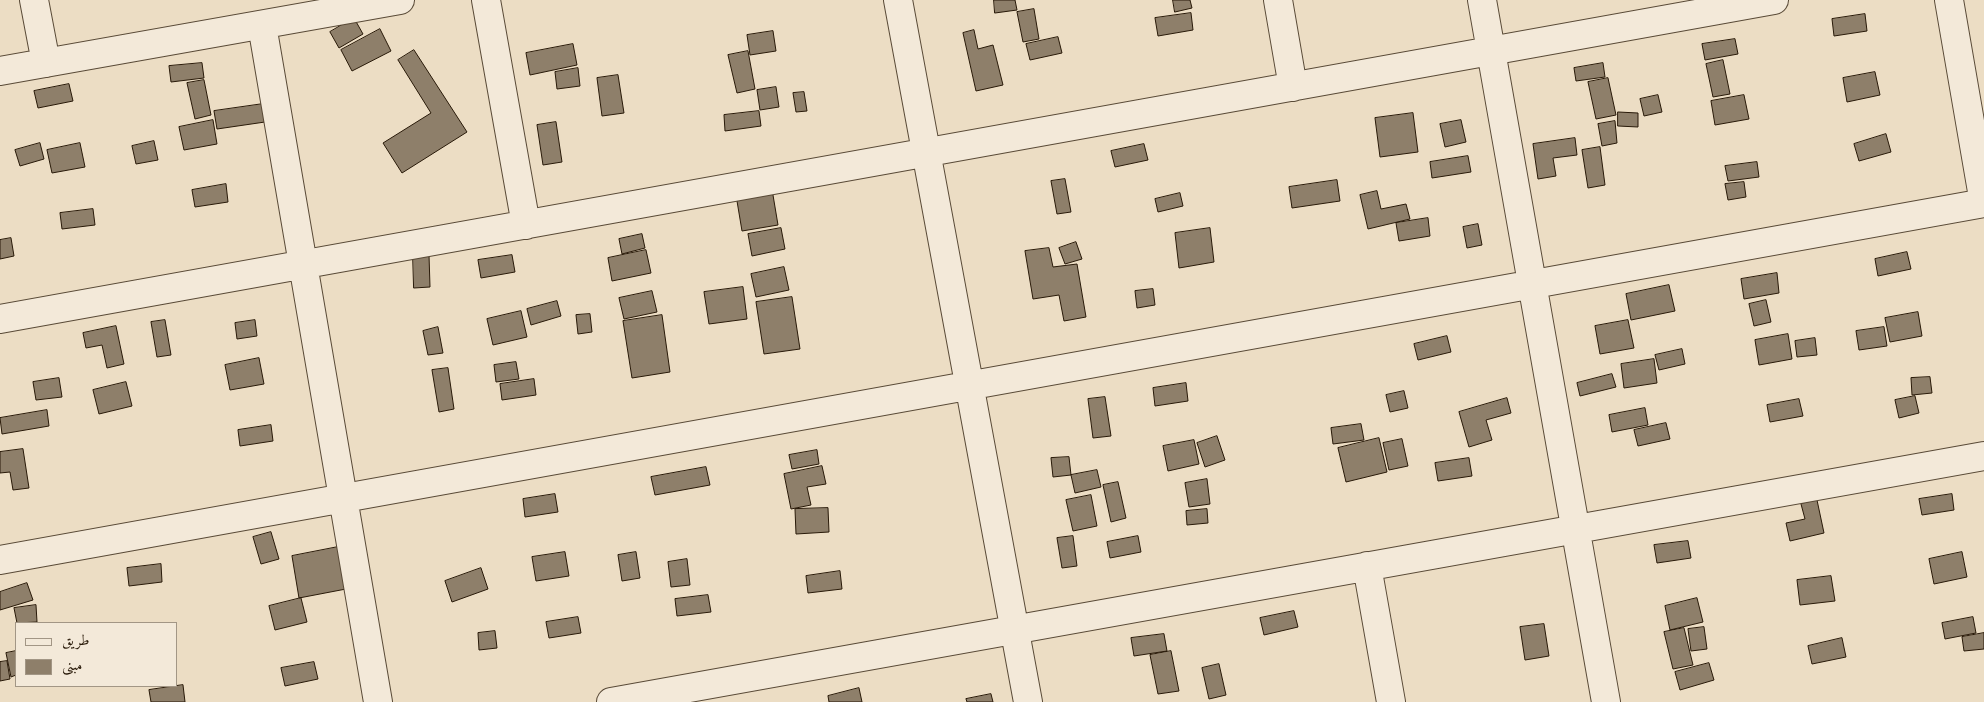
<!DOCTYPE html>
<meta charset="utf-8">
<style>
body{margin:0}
#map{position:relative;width:1984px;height:702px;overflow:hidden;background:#ecddc4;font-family:"Libre Caslon Text",Amiri,serif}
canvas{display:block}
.legend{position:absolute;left:15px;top:622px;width:162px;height:65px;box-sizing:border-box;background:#f3e9d9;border:1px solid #a29685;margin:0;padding:6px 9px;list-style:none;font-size:15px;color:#281908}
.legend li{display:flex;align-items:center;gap:10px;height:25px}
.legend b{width:25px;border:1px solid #a29685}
</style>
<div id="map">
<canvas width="1984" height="702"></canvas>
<ul class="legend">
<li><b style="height:6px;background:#f3e9d9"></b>طريق</li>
<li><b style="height:14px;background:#8e7f6a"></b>مبنى</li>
</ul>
</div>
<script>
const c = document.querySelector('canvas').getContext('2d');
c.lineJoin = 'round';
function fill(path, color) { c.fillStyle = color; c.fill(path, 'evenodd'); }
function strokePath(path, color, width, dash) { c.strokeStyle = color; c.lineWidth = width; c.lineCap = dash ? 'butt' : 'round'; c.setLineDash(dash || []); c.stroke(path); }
const building = new Path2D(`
 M994,0H1015L1017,10L995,13Z
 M1173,0H1190L1192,8L1175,12Z
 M1034,9L1039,39L1023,42L1017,12Z
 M1191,13L1193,30L1158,36L1155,18Z
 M1865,14L1867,31L1834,36L1832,19Z
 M354,18L363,34L339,48L330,32Z
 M380,29L391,51L352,71L341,50Z
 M974,30L978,49L993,45L1003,85L976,91L963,33Z
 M773,31L776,51L750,55L747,35Z
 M1058,37L1062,53L1030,60L1026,44Z
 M1735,39L1738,54L1705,60L1702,44Z
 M573,44L577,65L530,75L526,53Z
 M414,50L467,132L402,173L383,143L431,113L398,60Z
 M748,51L755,89L737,93L728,55Z
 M1723,60L1730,94L1713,97L1706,64Z
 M202,63L204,78L171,82L169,66Z
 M1603,63L1605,77L1576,81L1574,68Z
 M578,68L580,86L557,89L555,72Z
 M1875,72L1880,95L1847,102L1843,78Z
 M618,75L624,113L602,116L597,78Z
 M1608,78L1616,115L1596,119L1588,82Z
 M204,80L211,115L195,119L187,83Z
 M69,84L73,101L38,108L34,91Z
 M776,87L779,107L760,110L757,90Z
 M804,92L807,111L796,112L793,93Z
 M1658,95L1662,112L1644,116L1640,99Z
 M1744,95L1749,119L1715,125L1711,101Z
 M263,104L265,122L217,129L214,111Z
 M759,111L761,126L725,131L724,115Z
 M1618,112L1638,113V127L1618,126Z
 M1413,113L1418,152L1380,157L1375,118Z
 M213,120L217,144L184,150L179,127Z
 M1461,120L1466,142L1445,147L1440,124Z
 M1615,121L1617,143L1602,146L1598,124Z
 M556,122L562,162L543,165L537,125Z
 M1886,134L1891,152L1859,161L1854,144Z
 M1575,138L1577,155L1553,158L1556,176L1538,179L1533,144Z
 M154,141L158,160L136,164L132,146Z
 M40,143L44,159L20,166L15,150Z
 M80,143L85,167L52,173L47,150Z
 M1144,144L1148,160L1115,167L1111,151Z
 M1600,147L1605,185L1588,188L1582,150Z
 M1468,156L1471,172L1432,178L1430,162Z
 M1757,162L1759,177L1728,181L1725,166Z
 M1065,179L1071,212L1057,214L1051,181Z
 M1337,180L1340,201L1292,208L1289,187Z
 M1744,182L1746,197L1728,200L1725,184Z
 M226,184L228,202L195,207L192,190Z
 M772,189L778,225L742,231L736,195Z
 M1377,191L1381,209L1406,204L1410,219L1368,229L1360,195Z
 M1180,193L1183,206L1158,212L1155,199Z
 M93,209L95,225L62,229L60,213Z
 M1428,218L1430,236L1399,241L1396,223Z
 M1478,224L1482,245L1467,248L1463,227Z
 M781,228L785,249L752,256L748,234Z
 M1210,228L1214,262L1179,268L1175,233Z
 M642,234L645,248L622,254L619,239Z
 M11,238L14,256L0,259V240Z
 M1076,242L1082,259L1065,264L1059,248Z
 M1049,248L1053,267L1077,264L1086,317L1064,321L1059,295L1033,299L1025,251Z
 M646,250L651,273L612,281L608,258Z
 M1907,252L1911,269L1878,276L1875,259Z
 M413,255H429L430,287L414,288Z
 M512,255L515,272L481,278L478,260Z
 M784,267L789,290L756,297L751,274Z
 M1777,273L1779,293L1744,299L1741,279Z
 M1669,285L1675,311L1631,320L1626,294Z
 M743,287L747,319L709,324L704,292Z
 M1153,289L1155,305L1137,308L1135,291Z
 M652,291L657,312L624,319L619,298Z
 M792,297L800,349L764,354L756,302Z
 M1766,300L1771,322L1754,326L1749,304Z
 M557,301L561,316L531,325L527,309Z
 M521,311L527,337L493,345L487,319Z
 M1918,312L1922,336L1890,342L1885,318Z
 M590,314L592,332L578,334L576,315Z
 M662,315L670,372L632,378L623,321Z
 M165,320L171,355L157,357L151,322Z
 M255,320L257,336L237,339L235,323Z
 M1628,320L1634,348L1600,354L1595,326Z
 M116,326L124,364L107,368L102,345L86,348L83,333Z
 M438,327L443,353L428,355L423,331Z
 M1884,327L1887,346L1859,350L1856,331Z
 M1788,334L1792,359L1759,365L1755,340Z
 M1447,336L1451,352L1418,360L1414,344Z
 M1815,338L1817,355L1797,357L1795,341Z
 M1682,349L1685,364L1659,370L1655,355Z
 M259,358L264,384L230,390L225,365Z
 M1654,359L1657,383L1624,388L1621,364Z
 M516,362L519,379L496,382L494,365Z
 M448,368L454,409L439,412L432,370Z
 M1612,374L1616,387L1580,396L1577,383Z
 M1930,377L1932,393L1912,395L1911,378Z
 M59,378L62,397L36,400L33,382Z
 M534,379L536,395L502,400L500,384Z
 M126,382L132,406L99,414L93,390Z
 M1186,383L1188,401L1155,406L1153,388Z
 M1404,391L1408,408L1390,412L1386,395Z
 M1915,396L1919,413L1899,418L1895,400Z
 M1105,397L1111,436L1093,438L1088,399Z
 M1507,398L1511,413L1486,420L1492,440L1469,447L1459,412Z
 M1799,399L1803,416L1770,422L1767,405Z
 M1645,408L1648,425L1612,432L1609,415Z
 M47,410L49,426L2,434L0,418Z
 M1666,423L1670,439L1638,446L1634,430Z
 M1361,424L1364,440L1333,444L1331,428Z
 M271,425L273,441L240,446L238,430Z
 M1217,436L1225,460L1205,467L1197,443Z
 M1379,438L1387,472L1346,482L1338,448Z
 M1402,439L1408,466L1389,470L1383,443Z
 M1194,440L1199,464L1168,471L1163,446Z
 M23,449L29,488L13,490L10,472L0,473V452Z
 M817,450L819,464L792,469L789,455Z
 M1069,457L1071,475L1053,477L1051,458Z
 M1469,458L1472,476L1438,481L1435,463Z
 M822,466L826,484L807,487L811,505L791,509L784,474Z
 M706,467L710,485L655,495L651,477Z
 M1097,470L1101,487L1075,493L1071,475Z
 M1207,479L1210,504L1189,507L1185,483Z
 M1118,482L1126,518L1111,522L1103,485Z
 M555,494L558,512L525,517L523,499Z
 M1952,494L1954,510L1922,515L1919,499Z
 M1091,495L1097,526L1073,531L1066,500Z
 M1817,500L1824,533L1790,541L1786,523L1805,519L1801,504Z
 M828,508L829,532L796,534L795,509Z
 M1207,509L1208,523L1187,525L1186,511Z
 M271,532L279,559L261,564L253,537Z
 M1073,536L1077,566L1062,568L1057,538Z
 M1138,536L1141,552L1110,558L1107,542Z
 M1688,541L1691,558L1657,563L1654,545Z
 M338,547L346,589L299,598L292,556Z
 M565,552L569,576L536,581L532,557Z
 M636,552L640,578L622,581L618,555Z
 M1962,552L1967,577L1934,584L1929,559Z
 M687,559L690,585L671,587L668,562Z
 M161,564L162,582L129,586L127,568Z
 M481,568L488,589L452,602L445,581Z
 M840,571L842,589L808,593L806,576Z
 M1831,576L1835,601L1800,605L1797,580Z
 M27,583L33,600L0,610V592Z
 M708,595L711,612L677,616L675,599Z
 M301,598L307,622L275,630L269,606Z
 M1697,598L1703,622L1670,630L1665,606Z
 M36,605L37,622L17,623L14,608Z
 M1294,611L1298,627L1264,635L1260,618Z
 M578,617L581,633L549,638L546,622Z
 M1973,617L1976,633L1945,639L1942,623Z
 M1544,624L1549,656L1525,660L1520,627Z
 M1704,627L1707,649L1691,651L1688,629Z
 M1684,628L1693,665L1673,669L1664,632Z
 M495,631L497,648L479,650L478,633Z
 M1984,633V649L1964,651L1962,637Z
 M1164,634L1167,651L1134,656L1131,638Z
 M1842,638L1846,657L1812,664L1808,646Z
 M16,651V675L11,677L6,653Z
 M1171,651L1179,691L1158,694L1150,655Z
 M7,661L10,679L0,681V662Z
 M314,662L318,679L285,686L281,668Z
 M1709,663L1714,680L1680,690L1675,672Z
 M1219,664L1226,695L1209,699L1202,668Z
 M183,685L185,702H151L149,690Z
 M859,688L862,702H829L828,696Z
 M991,694L993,702H967L966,699Z`);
fill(building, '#8e7f6a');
strokePath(building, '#281908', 1);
const minor = new Path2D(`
 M34,0L46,63
 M486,0L526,225
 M898,0L1028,702
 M1278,0L1293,87
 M1482,0L1606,702
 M262,25L378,702
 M0,71L400,0
 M0,319L1774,0
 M0,560L1984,203L1949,0
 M1367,566L1391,702
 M611,702L1984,456`);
strokePath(minor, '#594a37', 30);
strokePath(minor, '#f3e9d9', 28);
</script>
